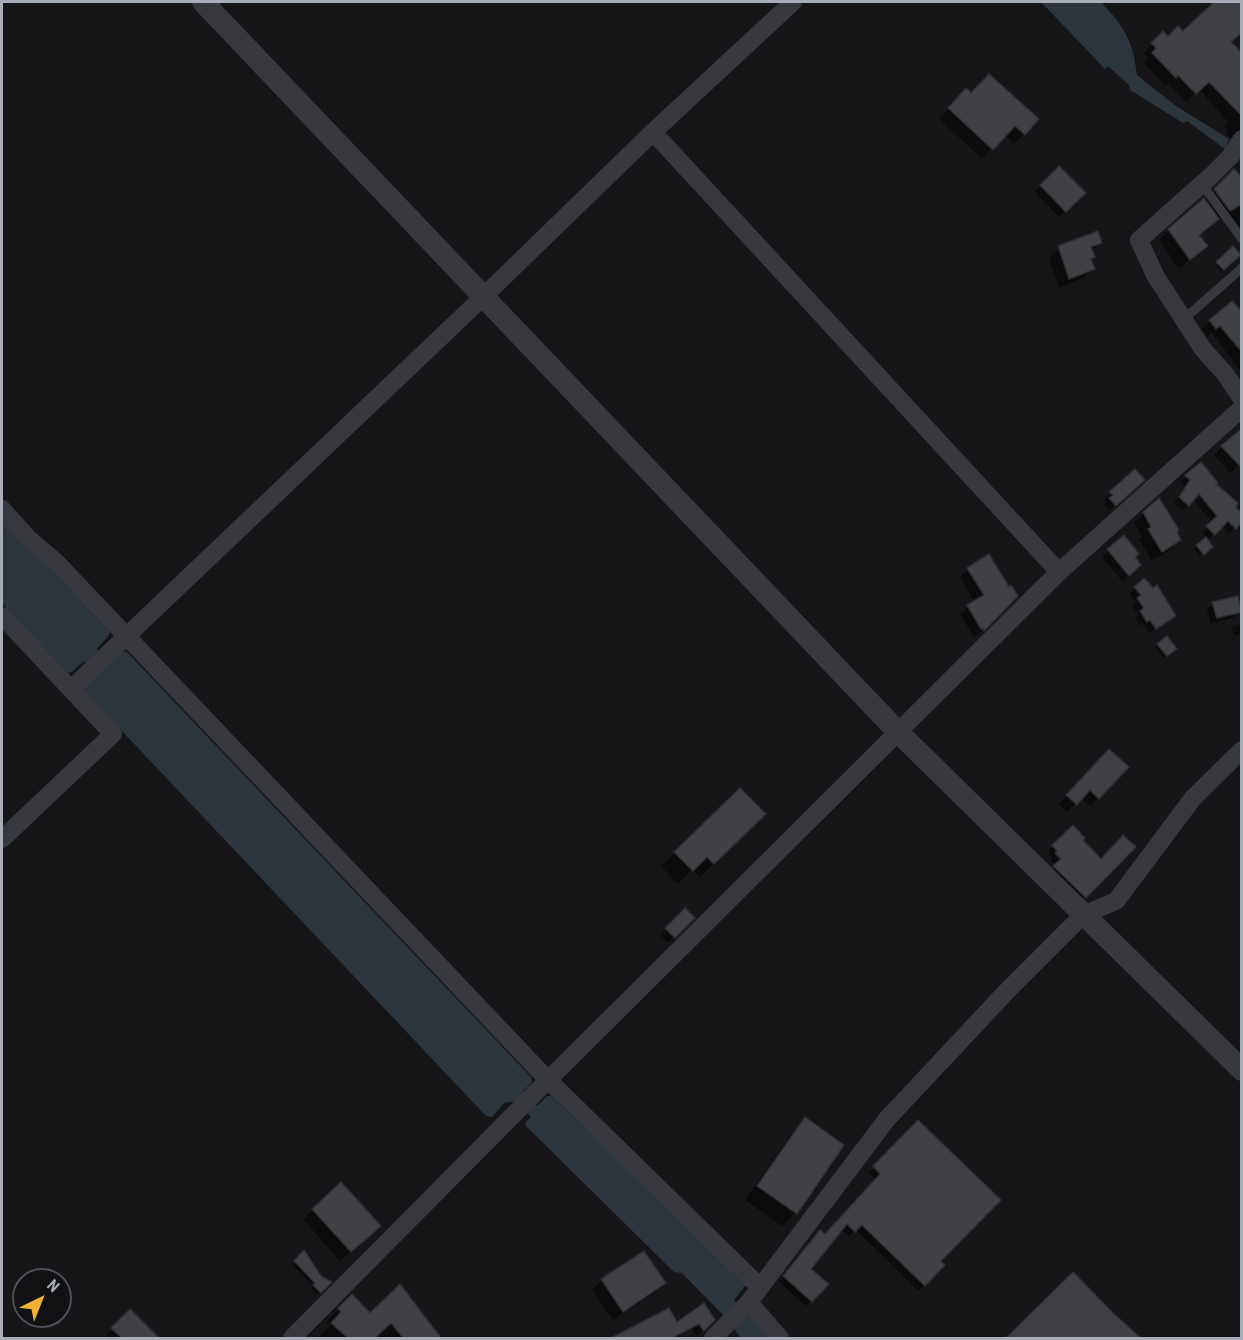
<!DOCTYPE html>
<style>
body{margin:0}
#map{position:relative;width:1243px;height:1340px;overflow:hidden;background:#161618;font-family:"Roboto Condensed",sans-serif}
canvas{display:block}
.frame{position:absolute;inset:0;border:3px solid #a8adb8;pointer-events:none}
.north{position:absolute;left:12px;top:1268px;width:60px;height:60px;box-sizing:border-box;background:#111113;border:2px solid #4d4f55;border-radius:50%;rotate:43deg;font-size:16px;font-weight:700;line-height:24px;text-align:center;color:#a8adb8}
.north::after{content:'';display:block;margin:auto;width:21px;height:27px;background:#f2b134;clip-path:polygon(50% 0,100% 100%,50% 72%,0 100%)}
</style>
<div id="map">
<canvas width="1243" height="1340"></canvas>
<div class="frame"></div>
<div class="north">N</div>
</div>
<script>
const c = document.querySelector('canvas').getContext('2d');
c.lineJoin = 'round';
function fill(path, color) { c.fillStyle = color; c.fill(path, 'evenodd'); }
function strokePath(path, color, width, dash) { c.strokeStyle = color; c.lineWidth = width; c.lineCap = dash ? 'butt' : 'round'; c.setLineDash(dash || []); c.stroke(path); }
fill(new Path2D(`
 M1041,2H1101C1124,26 1133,41 1137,75L1176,106L1229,139L1225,149L1187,121L1183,123L1130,90L1129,85L1108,66L1105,69Z
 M2,518L110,632L109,635L97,649L110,663L123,651L127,652L531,1077L532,1082L523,1092L537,1106L547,1096H551L745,1282L746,1285L734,1300L773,1338H741L725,1317L682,1273L674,1272L527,1127L525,1123L531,1117L516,1101L504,1103L492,1117L486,1116L85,692L84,688L97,675L84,661L72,672L67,673L2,603Z`), '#2c353c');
fill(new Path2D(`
 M1216,2H1242L1229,42L1242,55V129L1234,137H1229L1225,133L1228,130L1224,126L1228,122L1199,89L1186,102L1168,83L1166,86L1144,63L1148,58L1144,53L1163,33L1168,38L1183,33Z
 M989,76L1024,134L1014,144L1005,135L982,159L939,119L957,100L971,94Z
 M1059,168L1083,193L1059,217L1035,192Z
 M1234,171L1242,179V236L1226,217L1220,219L1219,217L1198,236L1206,246L1179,269L1159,240Z
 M1101,243L1091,252L1093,257L1090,260L1093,268L1083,278L1059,288L1049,258L1059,248Z
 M1233,248L1239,255L1221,272L1215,265Z
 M1210,321L1242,325V373L1212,333L1207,336L1202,329Z
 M1222,447L1242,462L1230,473L1214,455Z
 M1201,464L1242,520L1229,533L1222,526L1207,541L1211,546L1200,556L1194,549L1207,538L1202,533L1212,522L1193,499L1183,510L1174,503L1185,487L1181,482Z
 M1137,486L1109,511L1104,505L1107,502L1104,499L1110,493Z
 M1159,500L1180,540L1170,550L1152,561L1139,540L1142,537L1134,523Z
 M1123,537L1133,558V572L1122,581L1102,557Z
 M988,556L1008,589L1017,596L976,637L973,636L960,614L975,602L960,577L968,569Z
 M1135,588L1174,615L1149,633L1144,624L1141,626L1135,618L1138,615L1132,605L1136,602L1129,594Z
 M1213,603L1240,612L1233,618L1210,624L1207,609Z
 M1242,623V634L1234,636L1232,627Z
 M1158,645L1172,651L1163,658L1155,647Z
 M1100,759L1098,798L1090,806L1081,798L1067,812L1059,804Z
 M764,814L700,877L693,869L678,884L661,866L675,853Z
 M1073,827L1102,878L1079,902L1049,872L1056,865L1050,860L1052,857L1049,854V850Z
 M685,910L693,918L668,943L660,935Z
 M805,1119L795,1213L782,1226L745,1200L792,1133Z
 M918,1122L939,1261L943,1265L919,1291L856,1230L849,1236L841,1229L809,1269L811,1301L806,1306L779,1282L815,1238L825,1236L876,1180L869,1173Z
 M313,1210L369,1235L340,1261L303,1219Z
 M304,1253L320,1277L330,1282L317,1294L311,1288L313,1286L292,1265Z
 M1073,1274L1139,1338H1008Z
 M602,1280L664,1283L654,1293L613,1320L592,1290Z
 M400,1286L439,1338H381L378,1334L373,1338H322L320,1336L330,1325L326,1322L352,1296L370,1315Z
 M130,1311L152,1334L148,1338H110L106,1335Z
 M713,1320L697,1336L692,1329L676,1338L669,1331Z
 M645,1322L660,1338H614Z`), '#0007');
const building = new Path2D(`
 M1214,2H1242V32L1231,42L1242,53V116L1209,82L1196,94L1178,75L1176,78L1152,53L1156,48L1151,43L1163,31L1168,36L1178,26L1183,31Z
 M989,74L1039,119L1025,135L1015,126L993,150L948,108L966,88L971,93Z
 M1059,166L1086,193L1066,212L1040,185Z
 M1234,169L1242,177V204L1230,211L1214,189Z
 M1204,198L1219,219L1199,235L1208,246L1190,260L1168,229Z
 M1098,231L1102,243L1091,247L1095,257L1091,259L1095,269L1069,279L1058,246Z
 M1233,246L1241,255L1224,270L1216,262Z
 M1232,301L1242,312V352L1220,326L1216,329L1209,320Z
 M1242,428V468L1221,446Z
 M1201,462L1218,483L1216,484L1238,503L1236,508L1242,513V522L1236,529L1228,521L1215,535L1206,526L1217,516L1199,494L1189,506L1179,497L1190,480L1185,475Z
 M1135,469L1145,480L1116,506L1109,498L1113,495L1109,492Z
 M1159,498L1179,530L1177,532L1181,540L1162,552L1148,529L1151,527L1143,512Z
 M1124,535L1139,554L1135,557L1141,565L1129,576L1107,549Z
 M1206,537L1213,547L1204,555L1196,545Z
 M989,554L1009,587L1011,585L1018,596L984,631L983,628L981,629L967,605L984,595L967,568Z
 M1144,578L1153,588L1157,585L1176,616L1156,629L1150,620L1147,622L1140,611L1144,608L1137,598L1141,595L1134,587Z
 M1238,596L1242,612L1217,618L1212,602Z
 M1167,636L1177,649L1167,656L1157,644Z
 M1109,749L1129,767L1099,799L1090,790L1077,805L1066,795Z
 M740,788L766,814L714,864L707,857L693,871L674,852Z
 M1073,825L1085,838L1083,840L1101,859L1123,835L1136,847L1086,898L1053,866L1061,859L1055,853L1057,851L1052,845Z
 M685,908L695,918L675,938L665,928Z
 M805,1117L844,1145L797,1214L757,1186Z
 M918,1120L1001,1200L941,1261L945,1265L925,1286L862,1225L855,1232L847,1224L811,1269L829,1284L812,1302L783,1276L820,1230L825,1234L880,1174L873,1166Z
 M341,1182L381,1226L351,1252L312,1209Z
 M304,1250L321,1276L332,1282L321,1293L313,1285L315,1283L294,1261Z
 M644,1251L666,1283L623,1312L601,1279Z
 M1073,1272L1115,1315L1141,1338H1006Z
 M400,1284L441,1338H403L391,1323L375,1338H348L331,1323L341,1312L338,1308L352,1294L370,1313Z
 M704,1303L715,1320L704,1331L699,1324L672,1338H611L669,1308L677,1322Z
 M130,1309L159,1338H122L111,1328Z`);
fill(building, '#404145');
strokePath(building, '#303034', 1.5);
strokePath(new Path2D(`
 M1202,184L1242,239
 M1183,320L1242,268`), '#37383d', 9);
strokePath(new Path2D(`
 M653,132L1059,572
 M1242,139L1230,157L1212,175L1139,240L1155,275L1202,348L1226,375L1242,399
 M2,509L28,538L56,562L548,1080L760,1287
 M2,616L113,734L2,839
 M71,689L483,297L653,132L793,2
 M749,1302L780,1338
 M292,1338L541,1087L1059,572L1242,408
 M713,1338L749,1302L887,1119L1006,992L1083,915L1116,901L1193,798L1242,750`), '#37383d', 18);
strokePath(new Path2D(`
 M203,2L898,732L1242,1070`), '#37383d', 22);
</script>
